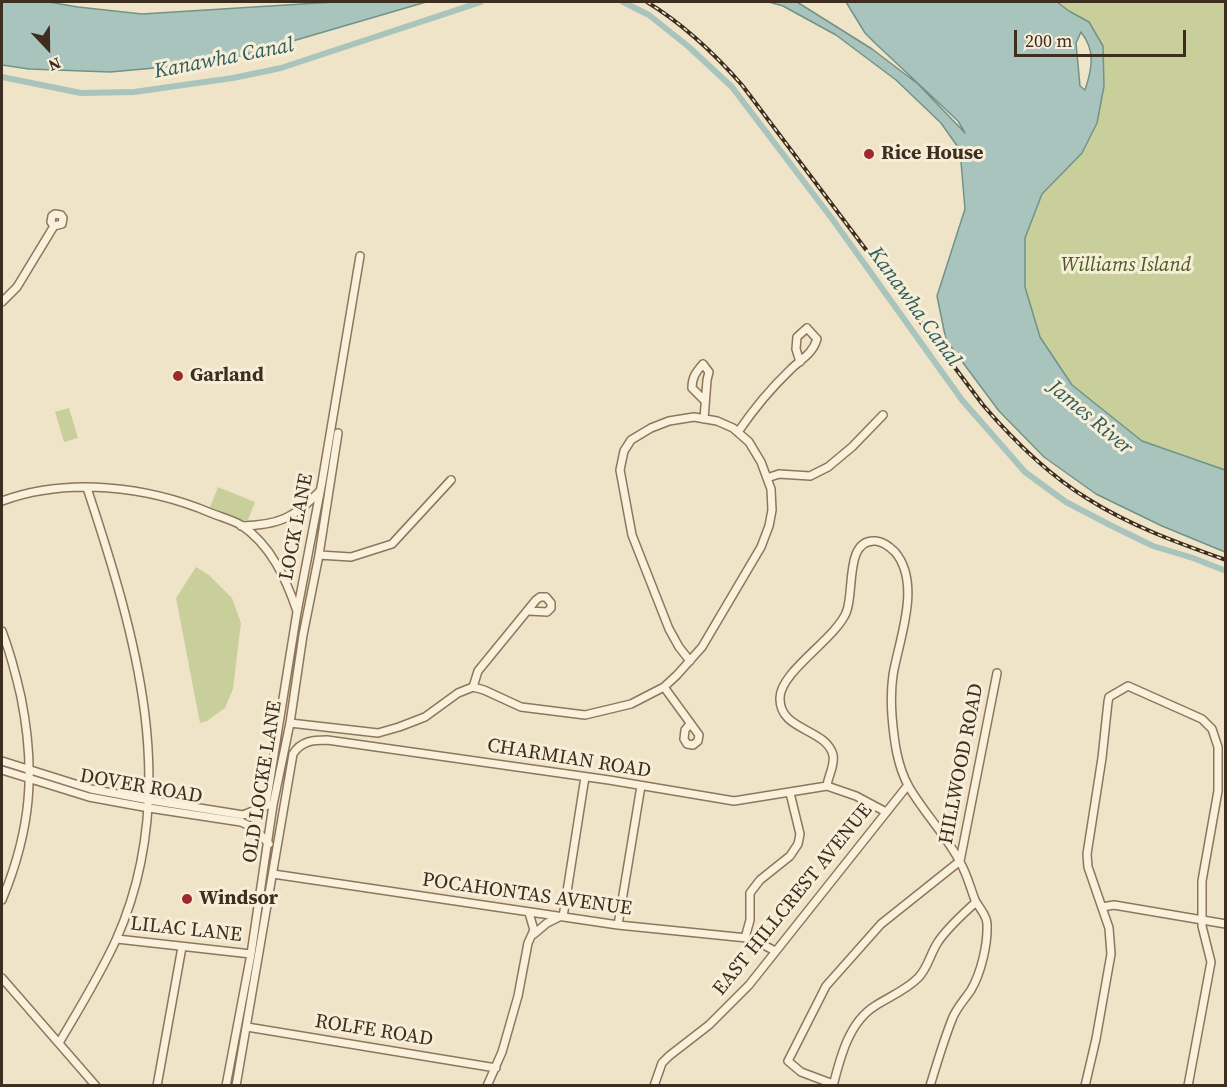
<!DOCTYPE html>
<style>
body{margin:0}
#map{position:relative;width:1227px;height:1087px;overflow:hidden;background:#f0e4c8;font-family:"Source Serif 4",serif}
canvas{display:block}
.frame{position:absolute;inset:0;border:3px solid #3d2e20;pointer-events:none}
.north{position:absolute;left:18px;top:18px;width:60px;height:60px;-webkit-text-stroke:4px #f7eed8;paint-order:stroke;rotate:158deg;font-size:16px;font-weight:700;line-height:24px;text-align:center;color:#3d2e20}
.north::after{content:'';display:block;margin:auto;width:21px;height:27px;background:#3d2e20;clip-path:polygon(50% 0,100% 100%,50% 72%,0 100%)}
.scale{position:absolute;left:1014px;top:30px;width:172px;height:27px;box-sizing:border-box;border:3px solid #3d2e20;border-top:0;padding-left:8px;font-size:18px;line-height:21px;white-space:nowrap;color:#3d2e20;-webkit-text-stroke:4px #f7eed8;paint-order:stroke}
</style>
<div id="map">
<canvas width="1227" height="1087"></canvas>
<div class="frame"></div>
<div class="north">N</div>
<div class="scale">200 m</div>
</div>
<script>
const c = document.querySelector('canvas').getContext('2d');
c.lineJoin = 'round';
function fill(path, color) { c.fillStyle = color; c.fill(path, 'evenodd'); }
function strokePath(path, color, width, dash) { c.strokeStyle = color; c.lineWidth = width; c.lineCap = dash ? 'butt' : 'round'; c.setLineDash(dash || []); c.stroke(path); }
function label(font, color, halo, rows, align = 'center') {
  c.font = font + ' "Source Serif 4",serif'; c.lineWidth = 6; c.setLineDash([]); c.textBaseline = 'middle'; c.strokeStyle = halo; c.fillStyle = color; for (const [text, x, y, turn = 0] of rows) {
    c.save(); c.translate(x, y); c.rotate((+turn || 0) * Math.PI / 180); c.textAlign = isNaN(turn) ? turn : align; if (halo) c.strokeText(text, 0, 0); c.fillText(text, 0, 0); c.restore();
  }
}
fill(new Path2D(`
 M1057,2H1225V470L1142,441L1071,385L1040,337L1025,287V238L1042,194L1082,153L1097,123L1104,86L1089,22L1069,11Z
 M69,408L78,438L64,442L55,412Z
 M218,487L255,502L248,520H239L210,507Z
 M196,567L209,575L232,598L241,623L233,689L225,708L207,721L200,723L176,598Z`), '#c9cf9b');
const water = new Path2D(`
 M2,2H49L78,7L142,14L334,2H426L221,62L110,72L29,69L2,65Z
 M769,2H797L872,49L918,84L965,133L958,121L875,43L865,33L846,2H1057L1069,11L1089,22L1103,46L1104,86L1097,123L1082,153L1042,194L1025,238V287L1040,337L1072,385L1142,441L1225,470V552L1162,526L1096,494L1044,457L999,411L946,340L937,296L965,209L960,150L941,123L896,80L836,35L783,6ZM1081,32C1096,51 1092,69 1085,90L1080,86L1076,43Z`);
fill(water, '#a9c4bc');
strokePath(water, '#6f938a', 1.5);
strokePath(new Path2D(`
 M623,2L649,15L689,47L732,87L833,220L962,400L1025,472L1066,502L1110,525L1153,546L1193,558L1226,571
 M2,77L81,93L134,92L233,78L281,68L481,2`), '#a9c4bc', 6);
const minor = new Path2D(`
 M2,302L17,287L54,226L62,224L63,218L61,215L55,214L52,216L51,222L54,226
 M704,419L707,380L709,372L703,364C696,372 692,377 692,388L705,401
 M738,432C753,410 770,389 790,370C801,359 812,355 817,339L807,328L797,337L796,349L800,362
 M767,478L779,474L810,476L828,467L852,447L883,415
 M2,501C68,477 147,486 211,513C221,517 232,520 241,525C271,545 286,579 297,611
 M241,526C279,525 294,518 320,491
 M319,555L351,557L392,544L451,480
 M2,631C10,652 16,675 21,697C36,772 31,830 2,900
 M473,687L478,671L536,600L540,597H546L551,603V608L547,612L529,611
 M664,687L699,735L698,741L693,745L687,744L684,739L685,730L690,724
 M290,723L378,733L399,727L425,717L458,693L473,687L484,690L521,707L585,715L631,704L664,687L677,675L702,647L761,547L769,526L772,510L771,489L761,462L749,442L733,428L717,421L694,417L669,421L651,428L631,440L624,451L620,470L632,535L669,629L679,647L690,661
 M2,761L91,789L149,800L243,815L268,805
 M2,770L89,797L149,808L241,822L254,828L269,844
 M827,786C828,776 835,766 833,755C826,728 779,731 780,698C780,672 834,640 846,613C855,594 844,538 876,541C884,542 889,546 895,552C922,584 899,639 893,675C891,689 891,702 892,716C894,740 897,766 909,787C924,813 946,835 960,862C967,874 970,887 975,900C979,908 987,915 987,924C988,944 981,973 971,990C965,999 958,1006 953,1017C944,1039 937,1063 930,1086
 M266,804L297,612L322,482L360,256
 M960,861L997,673
 M273,874L618,925L747,938L760,943L775,951
 M1102,907L1114,905L1226,924
 M563,917L585,777
 M618,925L641,786
 M534,934L547,923L559,917
 M745,938L750,920V893L760,880L790,856L798,844L800,834L790,793
 M117,939L251,954
 M2,978L96,1086
 M247,1027L496,1068
 M59,1043C79,1009 100,975 116,940C183,791 135,633 87,488
 M833,1084L801,1072L788,1061L826,986L881,924L960,861
 M157,1086L182,947
 M226,1086L251,954L273,805L290,723L303,635L319,555L338,433
 M236,1086L293,754C301,741 313,740 327,740L609,780L734,801L827,786L856,796L886,812
 M487,1086L502,1052L518,996L528,943L534,930L529,913
 M654,1086L662,1063L669,1056L709,1025L749,985L908,785
 M833,1086C840,1058 849,1022 875,1006C889,997 906,990 918,978C928,968 930,954 938,942C948,927 962,915 976,902
 M1085,1086L1096,1039L1111,954L1109,928L1088,867L1087,854L1102,758L1108,702L1109,697L1128,686L1202,719L1212,729L1218,747V791L1202,881V926L1211,962L1188,1086`);
strokePath(minor, '#8d765c', 10);
strokePath(minor, '#faf1dc', 7);
const rail = new Path2D(`
 M647,2C683,24 714,53 742,85L983,405C1014,441 1047,474 1088,499C1131,526 1178,543 1226,560`);
strokePath(rail, '#3d2e20', 4);
strokePath(rail, '#f7eed8', 1.5, [4.5]);
for (const [x, y, r, color] of [
 [869,154,6,"#9e2a2b"],
 [178,376,6,"#9e2a2b"],
 [187,899,6,"#9e2a2b"]
]) { const dot = new Path2D(); dot.arc(x, y, r, 0, 2 * Math.PI); c.fillStyle = color; c.fill(dot); strokePath(dot, '#f7eed8', 2); }
label('bold 20px', '#3d2e20', '#f7eed8', [
 ["Rice House",881,154],
 ["Garland",190,376],
 ["Windsor",199,899]
], 'left');
label('italic 20px', '#4d5a26', '#f7eed8', [
 ["Williams Island",1126,266]
]);
label('20px', '#3d2e20', '#f7eed8', [
 ["LOCK LANE",297,527,-79],
 ["CHARMIAN ROAD",569,759,9],
 ["HILLWOOD ROAD",962,764,-79],
 ["OLD LOCKE LANE",263,782,-81],
 ["DOVER ROAD",141,787,10],
 ["POCAHONTAS AVENUE",527,895,8],
 ["EAST HILLCREST AVENUE",793,900,-51],
 ["LILAC LANE",186,930,6],
 ["ROLFE ROAD",374,1031,9]
]);
label('italic 21px', '#2f5d5a', '#f7eed8', [
 ["Kanawha Canal",224,59,-11],
 ["Kanawha Canal",914,307,54],
 ["James River",1090,418,40]
]);
</script>
